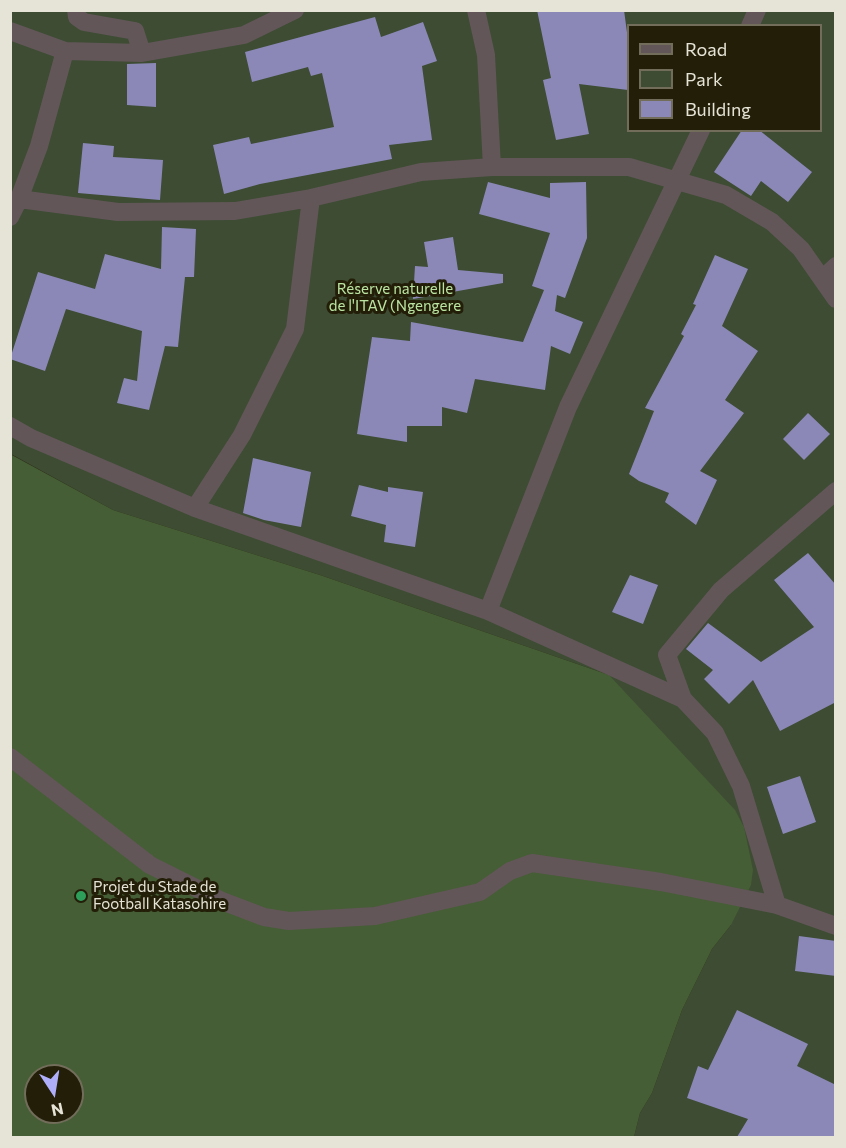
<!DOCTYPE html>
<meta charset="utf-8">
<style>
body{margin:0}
#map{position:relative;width:846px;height:1148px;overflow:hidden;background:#2c2812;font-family:Commissioner,sans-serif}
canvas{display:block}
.frame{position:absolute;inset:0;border:12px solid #e6e4d6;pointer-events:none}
.legend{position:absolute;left:627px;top:24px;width:195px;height:108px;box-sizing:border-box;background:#231e08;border:2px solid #716d5a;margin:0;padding:8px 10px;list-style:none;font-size:18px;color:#e6e4d6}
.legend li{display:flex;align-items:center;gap:12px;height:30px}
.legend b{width:30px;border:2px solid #716d5a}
.north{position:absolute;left:24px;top:1064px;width:60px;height:60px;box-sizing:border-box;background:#231e08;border:2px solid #716d5a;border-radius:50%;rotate:168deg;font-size:16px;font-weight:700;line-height:24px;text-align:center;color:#e6e4d6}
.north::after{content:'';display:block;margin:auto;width:21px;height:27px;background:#aeaefa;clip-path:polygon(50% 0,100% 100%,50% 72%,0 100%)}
</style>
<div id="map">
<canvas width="846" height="1148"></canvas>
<div class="frame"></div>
<ul class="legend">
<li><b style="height:8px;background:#625658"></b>Road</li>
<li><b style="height:16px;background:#3d4c33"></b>Park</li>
<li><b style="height:16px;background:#8b88b8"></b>Building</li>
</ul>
<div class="north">N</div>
</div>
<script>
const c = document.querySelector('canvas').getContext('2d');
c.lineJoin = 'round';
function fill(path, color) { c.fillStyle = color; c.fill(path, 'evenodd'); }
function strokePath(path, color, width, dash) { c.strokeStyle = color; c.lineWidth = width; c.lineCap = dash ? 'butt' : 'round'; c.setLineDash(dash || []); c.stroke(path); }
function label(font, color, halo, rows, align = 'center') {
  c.font = font + ' Commissioner,sans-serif'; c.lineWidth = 6; c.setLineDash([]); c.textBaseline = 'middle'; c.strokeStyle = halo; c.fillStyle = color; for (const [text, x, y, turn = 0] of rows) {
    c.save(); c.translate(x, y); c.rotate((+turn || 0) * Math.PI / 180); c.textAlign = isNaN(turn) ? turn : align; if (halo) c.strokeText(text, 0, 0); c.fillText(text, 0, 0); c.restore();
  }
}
fill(new Path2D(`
 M10,11H835V1137H634L640,1113L652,1093L682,1010L712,949L731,925L609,675L320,575L113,510L11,454ZM628,26H820V130H628Z`), '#3d4c33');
fill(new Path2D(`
 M10,454L113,510L320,575L609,675L735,810L744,827L753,870L751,885L731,925L712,949L682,1010L652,1093L640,1113L634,1137H11ZM36,1076H72V1112H36Z`), '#455e35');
fill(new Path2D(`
 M537,10H624L628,40V90L579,84L589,134L556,140L543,80L551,78Z
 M375,17L381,37L423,22L437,61L422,66L432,140L389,145L392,159L260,184L224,194L213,145L249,137L251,144L334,127L322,73L311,76L308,67L252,82L245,52Z
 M156,63V107L127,105V64Z
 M742,130H759L812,172L788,202L761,181L751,196L714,172Z
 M83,143L114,146L113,157L163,160L160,200L78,193Z
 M488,182L550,198V183L586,182L587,238L565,298L557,295L555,311L583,322L570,354L551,346L545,390L475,379L467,413L442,407V426H407V442L357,434L372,337L410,341L411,322L523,342L544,290L532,286L550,233L479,214Z
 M162,227L196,229L194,277H185L178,347L165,346L149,410L117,403L124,378L137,381L142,331L66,309L45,371L10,359L38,272L95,289L105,254L161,269Z
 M453,237L458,270L503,274V283L413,299L415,266L428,267L424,242Z
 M715,255L748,269L722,326L758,351L725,400L744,413L700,471L717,480L696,525L665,502L669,493L639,481L629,474L654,411L645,408L684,336L681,334L696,305L693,304Z
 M808,413L830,434L804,460L783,439Z
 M253,458L311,472L301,527L264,520L243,513Z
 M359,485L388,492V487L423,492L415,547L384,542L386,525L351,516Z
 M808,553L836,585V702L780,731L753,680L729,704L704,679L713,670L686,649L708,623L761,662L814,627L774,580Z
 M630,575L658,585L643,624L612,612Z
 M800,776L816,822L783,834L767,787Z
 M799,936L836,941V976L795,971Z
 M737,1010L808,1044L797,1066L836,1085V1137H737L748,1119L687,1098L698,1066L708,1070Z`), '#8b88b8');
strokePath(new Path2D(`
 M76,10L77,17L84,22L135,31L142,53
 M476,10L486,55L492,167
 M750,26L757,10
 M10,31L65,51L142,53L244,35L295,10
 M19,199L39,146L65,51
 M10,217L19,199L118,212L235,211L311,198L421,172L492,167H629L726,195L772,222L801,249L836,299
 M822,279L836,266
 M10,426L31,438L195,508L488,611L683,699L715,733L741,786L777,905
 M195,508L242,435L295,329L311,198
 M488,611L568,407L701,130
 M683,699L667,655L721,590L836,491
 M10,757L150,865L222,901L264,917L289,921L375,916L480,892L510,871L532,863L661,882L777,905L836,926`), '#625658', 18);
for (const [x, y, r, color] of [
 [81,896,6,"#2e9e5b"]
]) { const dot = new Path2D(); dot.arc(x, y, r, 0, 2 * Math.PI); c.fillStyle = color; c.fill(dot); strokePath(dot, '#231e08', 2); }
label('15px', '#bae4a1', '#231e08', [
 ["Réserve naturelle",395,289],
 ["de l'ITAV (Ngengere",395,306]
]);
label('15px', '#e6e4d6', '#231e08', [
 ["Projet du Stade de",93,887],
 ["Football Katasohire",93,904]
], 'left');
</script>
